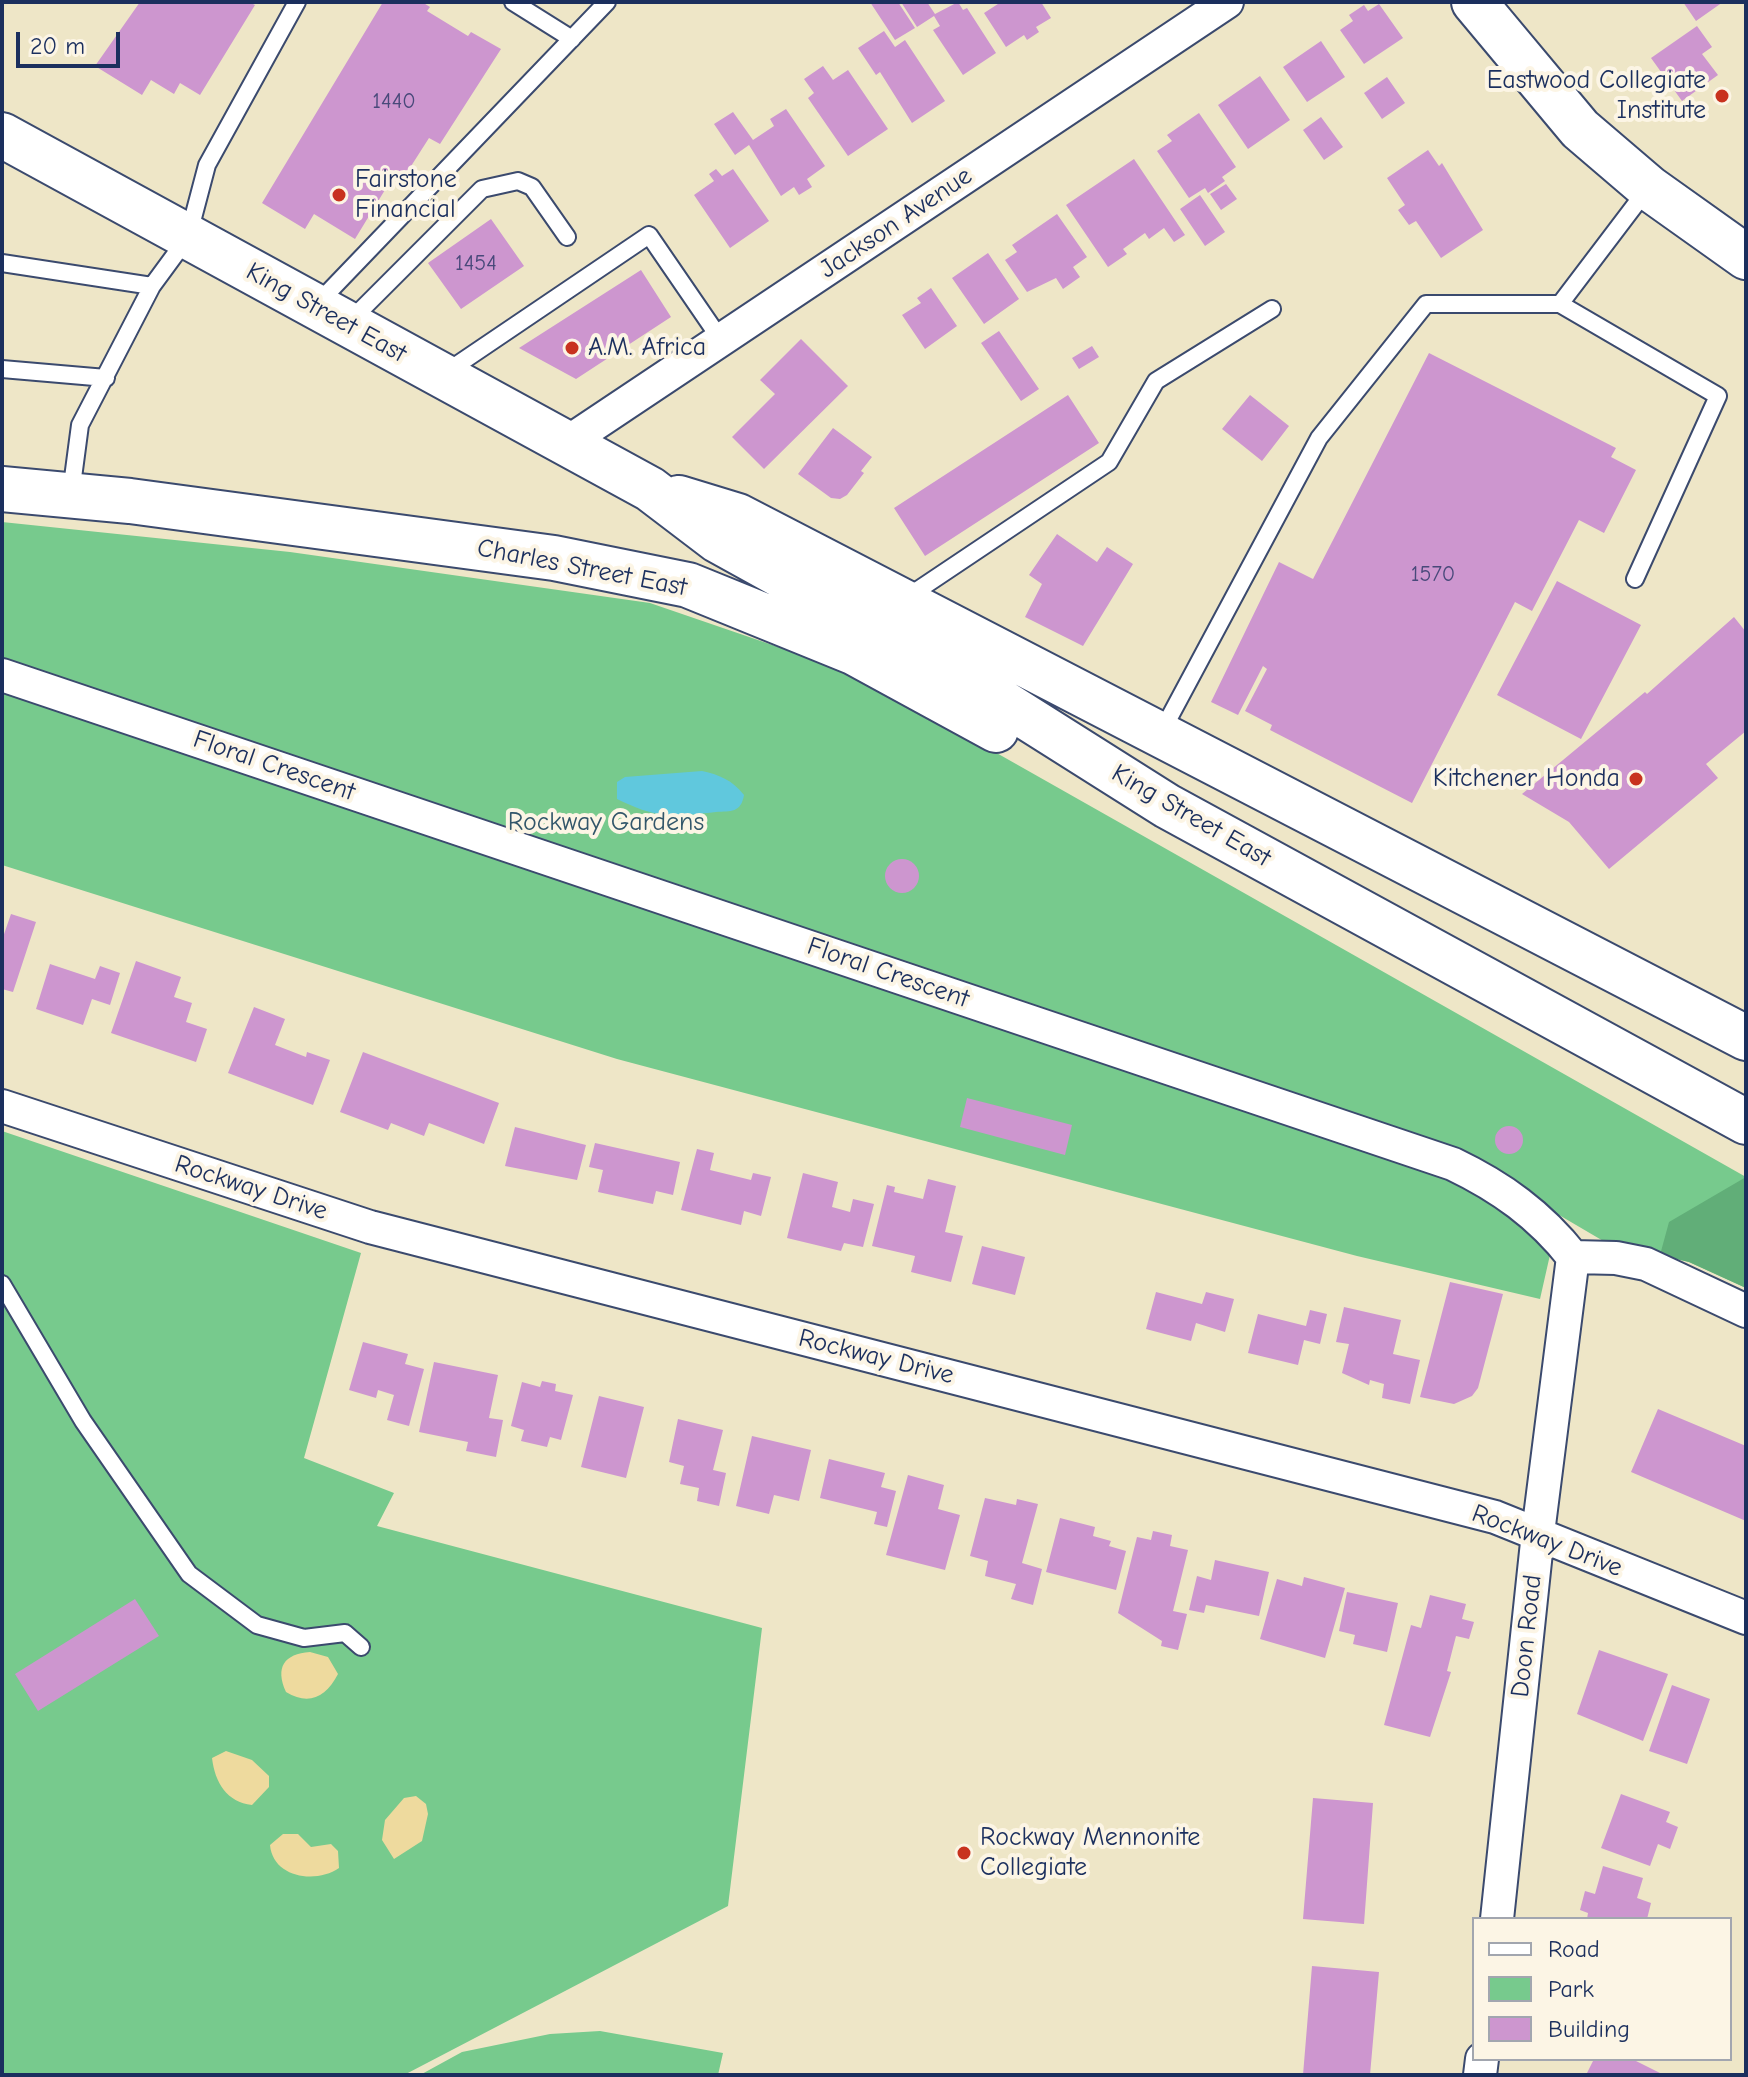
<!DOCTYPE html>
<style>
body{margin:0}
#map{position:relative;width:1748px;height:2077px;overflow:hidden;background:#eee6c7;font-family:"Comic Neue",sans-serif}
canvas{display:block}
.frame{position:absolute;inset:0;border:4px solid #1b2f5e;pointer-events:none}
.legend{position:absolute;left:1472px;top:1917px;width:260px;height:144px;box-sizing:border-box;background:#fcf5e5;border:2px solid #a2a6af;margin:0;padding:10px 14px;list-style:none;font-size:24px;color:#1b2f5e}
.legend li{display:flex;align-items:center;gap:16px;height:40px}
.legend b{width:40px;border:2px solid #a2a6af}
.scale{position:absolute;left:16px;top:32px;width:104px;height:36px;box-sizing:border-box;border:4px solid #1b2f5e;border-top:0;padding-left:10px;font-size:24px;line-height:28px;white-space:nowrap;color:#1b2f5e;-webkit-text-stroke:6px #fcf5e5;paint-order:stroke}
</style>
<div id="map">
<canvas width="1748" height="2077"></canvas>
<div class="frame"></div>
<ul class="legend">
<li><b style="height:10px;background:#fff"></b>Road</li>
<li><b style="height:22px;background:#77ca8d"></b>Park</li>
<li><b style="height:22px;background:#cd96cf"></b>Building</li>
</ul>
<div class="scale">20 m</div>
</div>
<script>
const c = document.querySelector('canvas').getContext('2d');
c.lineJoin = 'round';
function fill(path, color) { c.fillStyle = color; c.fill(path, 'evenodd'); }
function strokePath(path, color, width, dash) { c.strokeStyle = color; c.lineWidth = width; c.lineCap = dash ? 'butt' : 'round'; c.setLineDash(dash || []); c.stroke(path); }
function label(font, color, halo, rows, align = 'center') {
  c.font = font + ' "Comic Neue",sans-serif'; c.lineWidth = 8; c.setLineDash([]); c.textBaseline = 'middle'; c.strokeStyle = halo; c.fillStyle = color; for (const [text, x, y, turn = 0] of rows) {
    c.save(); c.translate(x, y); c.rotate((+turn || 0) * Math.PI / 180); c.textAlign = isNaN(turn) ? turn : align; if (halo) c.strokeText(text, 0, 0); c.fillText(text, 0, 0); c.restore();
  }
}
fill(new Path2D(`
 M2,522L290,552L650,603L857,674L1746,1177V1288L1689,1262L1605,1242L1559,1215L1540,1299L1357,1256L617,1059L2,865Z
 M2,1131L361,1253L304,1458L394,1493L377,1526L762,1628L728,1906L404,2075H2Z
 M600,2031L723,2053L718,2075H420L462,2052L550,2034Z`), '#77ca8d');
fill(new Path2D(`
 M1746,1177V1288L1689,1262L1660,1255L1669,1222Z`), '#61ae78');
fill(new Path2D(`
 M310,1652L328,1657L338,1674C326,1697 309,1706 286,1692C275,1667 284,1654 310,1652Z
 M226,1751L252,1760L269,1776V1787L252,1805C227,1802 215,1783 212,1758Z
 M416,1796L426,1804L428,1814L422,1841L394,1859L382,1840L385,1820L404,1798Z
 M283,1834H298L311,1847L331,1844L338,1851L339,1868C316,1884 273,1878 270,1845Z`), '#eeda9e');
fill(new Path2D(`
 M702,771C720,775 732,780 744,795C741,813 731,811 716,812C672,817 658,819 617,799V782L625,777Z`), '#60c8dd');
fill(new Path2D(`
 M140,2H249L255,5L200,95L180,83L174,94L151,80L142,95L95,66Z
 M383,2H422L430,7L427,11L468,36L471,32L501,49L440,144L429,138L399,185L391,180L355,239L314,214L305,229L262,203Z
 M870,2H898L915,28L895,40Z
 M901,2H927L935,14L958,2L963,10L967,8L996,53L963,75L933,30L940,26L934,16L917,27Z
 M1001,2H1041L1051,18L1036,27L1039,32L1027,40L1024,35L1006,47L984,13Z
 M1683,2H1723L1696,21Z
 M1379,4L1403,38L1364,64L1340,30L1353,21L1349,15L1364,5L1368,11Z
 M1697,26L1712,47L1702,54L1718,75L1682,101L1651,58Z
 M884,31L895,47L905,40L945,101L912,123L880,72L876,75L858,48Z
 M1321,41L1345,77L1307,102L1283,67Z
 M823,66L833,80L848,70L888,129L848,156L808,98L814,93L804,79Z
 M1260,76L1290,120L1248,149L1218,105Z
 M1387,77L1405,103L1382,119L1364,93Z
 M786,109L825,166L807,179L812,187L799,195L794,187L781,196L749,145L735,155L714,124L733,112L753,140L774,126L770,119Z
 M1199,113L1236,167L1222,177L1225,181L1208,193L1205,188L1189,198L1157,151L1172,141L1167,135Z
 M1321,117L1343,147L1324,160L1303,130Z
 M1428,150L1439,166L1442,163L1483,230L1441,258L1416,221L1409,225L1398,210L1405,205L1387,178Z
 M1134,159L1185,235L1174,242L1164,228L1149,239L1145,233L1123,249L1127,254L1108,267L1066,205Z
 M716,169L722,176L733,169L769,221L730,248L694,195L714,181L709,174Z
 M1226,184L1237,199L1221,210L1210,194Z
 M1200,195L1225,232L1205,246L1180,209Z
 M1057,214L1087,257L1073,267L1080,277L1063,289L1056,278L1027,292L1005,260L1017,252L1012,245Z
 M491,219L524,266L461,309L428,263Z
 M988,253L1019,299L984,324L952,278Z
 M641,270L671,317L576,379L519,348Z
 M931,288L957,326L925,349L902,315L921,303L917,298Z
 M999,331L1039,389L1021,401L981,343Z
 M801,339L848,386L764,469L732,437L775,394L760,380Z
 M1092,346L1099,357L1079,369L1072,358Z
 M1429,353L1616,448L1611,457L1636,470L1604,533L1579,520L1532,611L1515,602L1412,803L1270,730L1272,725L1245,711L1267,669L1263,666L1238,715L1211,702L1279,562L1313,579Z
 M1068,395L1099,443L925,556L894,508Z
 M1250,395L1289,426L1262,461L1222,429Z
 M833,428L872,457L861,471L864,473L847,495L840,499L831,498L798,474Z
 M1057,534L1097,562L1107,547L1133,564L1083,646L1025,617L1042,584L1029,575Z
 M1557,581L1641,625L1581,739L1497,695Z
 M1734,617L1746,632V731L1706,764L1718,778L1609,869L1569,822L1522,794L1645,692L1647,694Z
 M885 876a17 17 0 1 1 34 0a17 17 0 1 1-34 0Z
 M11,914L36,922L13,992L2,989V940Z
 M136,961L181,977L174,997L192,1003L186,1022L207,1029L196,1062L111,1033Z
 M50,964L95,979L100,966L120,973L110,1005L92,999L83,1025L36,1009Z
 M254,1007L285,1019L275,1045L306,1057L307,1052L330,1060L313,1105L228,1073Z
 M363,1052L499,1103L484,1144L429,1123L424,1136L391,1123L388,1130L340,1112Z
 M967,1098L1072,1125L1065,1155L960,1127Z
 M1495 1140a14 14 0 1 1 28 0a14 14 0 1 1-28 0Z
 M515,1127L586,1145L577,1180L505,1166Z
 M595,1143L680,1162L673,1195L656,1191L653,1204L598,1192L603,1170L589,1167Z
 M697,1149L714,1153L710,1170L751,1180L753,1173L771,1177L761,1216L744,1211L741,1225L681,1210Z
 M803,1173L838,1182L832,1207L850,1212L853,1199L874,1204L863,1247L844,1243L841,1251L787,1238Z
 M928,1179L956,1186L945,1232L963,1236L951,1282L911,1272L915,1256L872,1246L887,1185L895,1187L894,1192L923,1199Z
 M982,1246L1025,1257L1015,1295L972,1284Z
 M1450,1282L1503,1294L1478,1388L1472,1396L1454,1404L1420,1397Z
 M1156,1292L1202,1304L1206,1292L1234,1299L1225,1332L1196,1323L1191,1341L1146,1329Z
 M1344,1307L1401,1320L1393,1354L1420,1360L1410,1404L1382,1398L1384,1384L1370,1380L1369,1385L1342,1373L1349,1344L1336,1342Z
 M1310,1310L1327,1314L1320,1344L1304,1340L1298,1365L1248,1353L1258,1314L1306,1326Z
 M363,1342L408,1354L405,1364L424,1369L409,1426L387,1420L394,1395L378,1390L376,1398L349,1390Z
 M434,1362L498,1375L489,1418L503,1420L496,1457L466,1451L468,1442L419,1432Z
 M542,1381L556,1384L555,1391L573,1395L561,1440L550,1437L547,1447L521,1441L524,1430L511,1426L522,1382L540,1387Z
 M599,1396L644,1407L626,1478L581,1467Z
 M1658,1409L1746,1446V1521L1631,1472Z
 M678,1419L723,1430L713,1470L726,1473L719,1506L697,1501L699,1488L680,1484L684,1466L669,1462Z
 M752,1436L811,1450L799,1501L774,1495L769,1514L736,1506Z
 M829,1459L885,1473L881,1487L896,1491L887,1527L874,1524L877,1512L820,1498Z
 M908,1475L944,1485L938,1509L960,1515L945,1570L886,1555Z
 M985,1498L1016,1505L1017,1499L1038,1504L1022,1563L1042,1569L1033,1605L1011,1599L1016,1584L985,1576L988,1561L970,1556Z
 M1060,1518L1095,1527L1093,1536L1111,1541L1109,1546L1126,1551L1116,1590L1046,1572Z
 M1153,1531L1172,1535L1170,1546L1188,1550L1173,1611L1187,1614L1178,1650L1161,1646L1162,1641L1118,1613L1137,1537L1151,1540Z
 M1215,1560L1269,1572L1259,1616L1206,1605L1204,1613L1189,1610L1197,1576L1211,1580Z
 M1304,1577L1345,1588L1325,1658L1260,1639L1277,1579L1302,1586Z
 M1347,1592L1398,1603L1387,1652L1353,1644L1355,1635L1339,1631Z
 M1430,1595L1466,1604L1462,1619L1474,1622L1469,1639L1456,1636L1447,1671L1451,1672L1430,1737L1384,1725L1411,1625L1421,1628Z
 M135,1599L159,1636L38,1711L15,1674Z
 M1599,1650L1668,1674L1643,1741L1577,1714Z
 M1672,1685L1710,1699L1687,1764L1649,1751Z
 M1621,1794L1670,1812L1666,1822L1678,1827L1670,1849L1658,1844L1650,1866L1601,1848Z
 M1313,1798L1373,1803L1364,1924L1303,1919Z
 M1603,1866L1643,1878L1637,1898L1651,1903L1647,1919H1587L1588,1913L1580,1910L1585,1891L1595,1894Z
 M1312,1966L1379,1972L1370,2075H1303Z
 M1594,2059H1632L1664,2075H1586Z`), '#cd96cf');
const lane = new Path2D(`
 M513,2L572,39
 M2,263L152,286
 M318,303L607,2
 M1560,304L1718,396L1635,579
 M348,323L482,189L518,181L532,187L567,237
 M2,369L106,378
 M445,373L649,235L721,340
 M71,493L80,425L152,286L188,237L207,165L297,2
 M906,598L1109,462L1156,381L1272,309
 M1161,733L1319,438L1426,304H1560L1648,188
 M2,1284L83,1421L189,1574L257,1625L304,1638L345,1633L361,1647`);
const street = new Path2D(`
 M565,444L1227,2
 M2,675L1453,1164C1501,1187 1540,1215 1573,1257
 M2,1106L370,1227L1495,1517L1746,1618
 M1573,1257L1616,1258L1646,1264L1746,1311
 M1497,1919L1538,1533L1573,1257
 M1480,2075L1482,2059`);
const secondary = new Path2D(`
 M1474,2L1580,129L1649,188L1746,257
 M2,135L650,489L717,540L950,669L1167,806L1746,1122
 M2,489L130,501L554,558L688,585L853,652L996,730
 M679,498L738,516L1746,1038`);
strokePath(lane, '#3b4a6e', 20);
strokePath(street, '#3b4a6e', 36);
strokePath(secondary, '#3b4a6e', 48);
strokePath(lane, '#fff', 16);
strokePath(street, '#fff', 32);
strokePath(secondary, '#fff', 44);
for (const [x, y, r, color] of [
 [1722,96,8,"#c8321e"],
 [339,195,8,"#c8321e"],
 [572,348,8,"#c8321e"],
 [1636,779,8,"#c8321e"],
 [964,1853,8,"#c8321e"]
]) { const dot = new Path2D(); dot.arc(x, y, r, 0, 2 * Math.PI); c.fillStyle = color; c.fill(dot); strokePath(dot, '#fcf5e5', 3); }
label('22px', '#48497a', null, [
 ["1440",394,102],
 ["1454",476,264],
 ["1570",1433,575]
]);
label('26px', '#1b2f5e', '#fcf5e5', [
 ["Eastwood Collegiate",1706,81,"right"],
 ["Institute",1706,111,"right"],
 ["Fairstone",355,180],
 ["Financial",355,210],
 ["A.M. Africa",588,348],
 ["Kitchener Honda",1620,779,"right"],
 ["Rockway Mennonite",980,1838],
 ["Collegiate",980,1868]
], 'left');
label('26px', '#1b2f5e', '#fcf5e5', [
 ["Jackson Avenue",896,223,-34],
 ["King Street East",326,313,29],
 ["Charles Street East",582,568,11],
 ["Floral Crescent",274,766,19],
 ["King Street East",1191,816,30],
 ["Floral Crescent",888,973,19],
 ["Rockway Drive",251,1188,18],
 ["Rockway Drive",876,1357,14],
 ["Rockway Drive",1547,1541,21],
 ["Doon Road",1527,1636,-84]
]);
label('26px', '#32566a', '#fcf5e5', [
 ["Rockway Gardens",606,823]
]);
</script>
